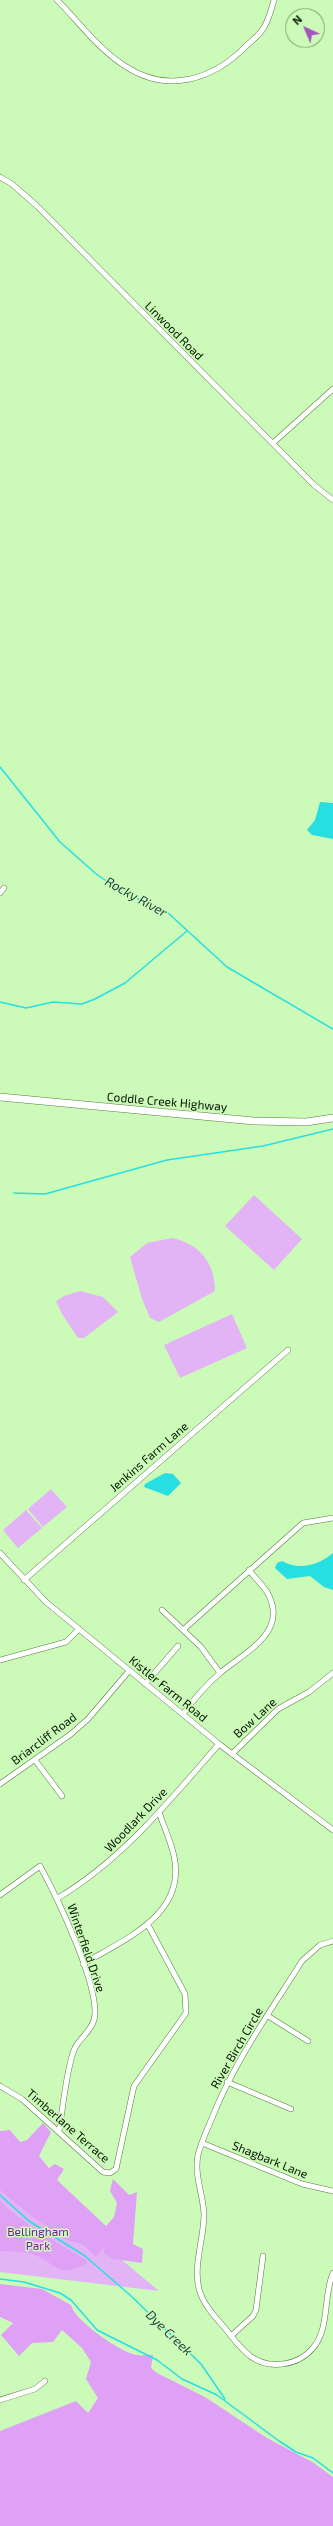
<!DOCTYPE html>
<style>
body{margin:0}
#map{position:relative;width:333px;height:2526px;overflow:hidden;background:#ccfbb9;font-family:"Exo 2",sans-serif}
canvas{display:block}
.north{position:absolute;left:285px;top:8px;width:40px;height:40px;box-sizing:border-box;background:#ccfbb9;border:1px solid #7c9f6f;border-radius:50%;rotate:316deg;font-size:11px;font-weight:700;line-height:16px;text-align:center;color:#051501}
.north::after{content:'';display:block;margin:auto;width:14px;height:18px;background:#a652c1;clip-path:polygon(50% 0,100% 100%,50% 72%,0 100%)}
</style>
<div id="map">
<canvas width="333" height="2526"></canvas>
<div class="north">N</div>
</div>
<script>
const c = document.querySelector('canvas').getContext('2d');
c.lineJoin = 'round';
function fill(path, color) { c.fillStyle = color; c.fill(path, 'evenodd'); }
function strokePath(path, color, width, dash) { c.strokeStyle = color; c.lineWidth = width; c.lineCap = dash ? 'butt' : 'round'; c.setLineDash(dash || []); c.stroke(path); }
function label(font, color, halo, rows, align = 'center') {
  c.font = font + ' "Exo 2",sans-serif'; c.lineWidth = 3; c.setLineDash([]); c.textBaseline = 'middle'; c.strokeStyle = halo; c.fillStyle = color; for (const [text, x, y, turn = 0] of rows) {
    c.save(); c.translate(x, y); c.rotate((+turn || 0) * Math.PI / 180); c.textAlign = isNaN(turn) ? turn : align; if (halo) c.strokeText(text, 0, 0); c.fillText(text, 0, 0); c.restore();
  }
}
fill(new Path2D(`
 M254,1195L302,1239L274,1270L225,1226Z
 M172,1238C200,1244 215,1263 215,1291L159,1322L150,1318L142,1299L130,1257L147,1243Z
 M80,1291L103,1297L118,1312L84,1338H78L62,1314L56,1301L64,1296Z
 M232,1314L247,1348L180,1378L164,1345Z
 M51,1489L67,1507L43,1527L28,1509Z
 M26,1510L42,1528L18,1548L3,1530Z
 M0,2158L159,2291L0,2272Z`), '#e3b4f5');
fill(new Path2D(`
 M43,2123L51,2132L39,2156L49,2168L55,2164L64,2169L57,2180L106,2226L114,2217L117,2203L110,2191L113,2179L129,2195L137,2192L133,2244L143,2249L142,2263L113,2259L105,2254L103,2248L96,2257L82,2244L66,2240L30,2215L0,2190V2131L10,2130L20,2142L27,2140Z
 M0,2201C24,2225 56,2242 86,2260L87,2263C56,2282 57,2260 28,2253C19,2251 9,2252 0,2251Z
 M0,2284L42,2289L71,2305C75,2321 121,2353 137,2355C142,2356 148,2355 153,2355L151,2368L157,2373L205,2397L267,2438L314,2463L333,2477V2526H0V2431L76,2401L88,2413L98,2398L86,2379L91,2362L82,2348L62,2330L53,2342L32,2343L19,2356L1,2335L13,2323L0,2317Z`), '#dfa1f6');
fill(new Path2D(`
 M320,802L333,803V839L312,835L307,830L315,820Z
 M165,1473L173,1474L181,1483L168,1496L144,1487L145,1484Z
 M333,1553V1590L324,1587L310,1576L287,1579L275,1568L277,1563L282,1561C299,1571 319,1565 333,1553Z`), '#27dee2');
strokePath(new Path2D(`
 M0,767L60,842L95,873L122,892L166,911L227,967L333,1029
 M0,1002L26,1008L53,1002L82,1004L95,999L125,983L187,931
 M14,1193L45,1194L167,1160L263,1146L333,1129
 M0,2195L29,2221L85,2256L130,2295L201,2364L225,2399
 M0,2279L24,2282L60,2293L71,2300L97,2330L157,2360L182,2379L217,2395L279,2441L296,2452L313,2458L333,2473`), '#27dee2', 1.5);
const minor = new Path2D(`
 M57,0C79,22 98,49 125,66C167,94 213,80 246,46C252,41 259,35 263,29C269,20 271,10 274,0
 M0,177L12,184L37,206L314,485L333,500
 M273,443L333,389
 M0,893L4,888
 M0,1553L46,1602L219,1744L333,1830
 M24,1580L288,1350
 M162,1610L201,1647L220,1673
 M183,1630L303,1523L333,1518
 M0,1660L66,1642L79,1629
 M145,1684L178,1646
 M183,1714C194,1699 206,1685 220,1673C245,1652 290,1632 267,1592C262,1584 254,1577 249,1570
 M232,1754L278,1709L309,1692L333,1673
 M35,1760L62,1796
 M0,1784L71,1734L88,1719L129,1671
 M0,1895L40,1866C56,1895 102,1990 94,2020C90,2033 79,2038 74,2050C66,2071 63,2108 59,2131
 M58,1898C122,1860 170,1800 219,1744
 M333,1941L320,1945L302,1961C270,2012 234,2062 212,2118C207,2130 201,2142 198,2155C194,2175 203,2194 204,2214C204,2239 193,2265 199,2289C203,2304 214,2316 224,2327C232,2337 240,2348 250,2356C269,2370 298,2366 313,2348C330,2328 323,2296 333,2273
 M83,1964C123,1940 187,1915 174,1856C171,1842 164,1827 159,1812
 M268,2016L308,2041
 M227,2082L291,2109
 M0,2086L22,2099L103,2172L110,2173L116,2169L134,2086L186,2013L185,1994L148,1925
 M202,2143L302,2184L333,2191
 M231,2336L253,2316L256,2310L263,2256
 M0,2400L35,2389L45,2381`);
const major = new Path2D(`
 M0,1097L254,1121L306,1122L333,1118`);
strokePath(minor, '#547e41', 6);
strokePath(major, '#547e41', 8);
strokePath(minor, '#fff', 5);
strokePath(major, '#fff', 7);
label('12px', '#051501', '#ccfbb9', [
 ["Linwood Road",174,331,45],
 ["Coddle Creek Highway",167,1102,5],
 ["Jenkins Farm Lane",149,1457,-41],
 ["Kistler Farm Road",168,1689,39],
 ["Bow Lane",255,1718,-42],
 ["Briarcliff Road",44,1739,-37],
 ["Woodlark Drive",136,1820,-46],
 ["Winterfield Drive",86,1948,71],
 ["River Birch Circle",237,2048,-60],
 ["Timberlane Terrace",68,2126,41],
 ["Shagbark Lane",270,2160,22]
]);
label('12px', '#7f1c9c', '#ccfbb9', [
 ["Bellingham",38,2232],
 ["Park",38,2246]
]);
label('italic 13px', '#1b3d3e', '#ccfbb9', [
 ["Rocky River",136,897,29],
 ["Dye Creek",169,2333,44]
]);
</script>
